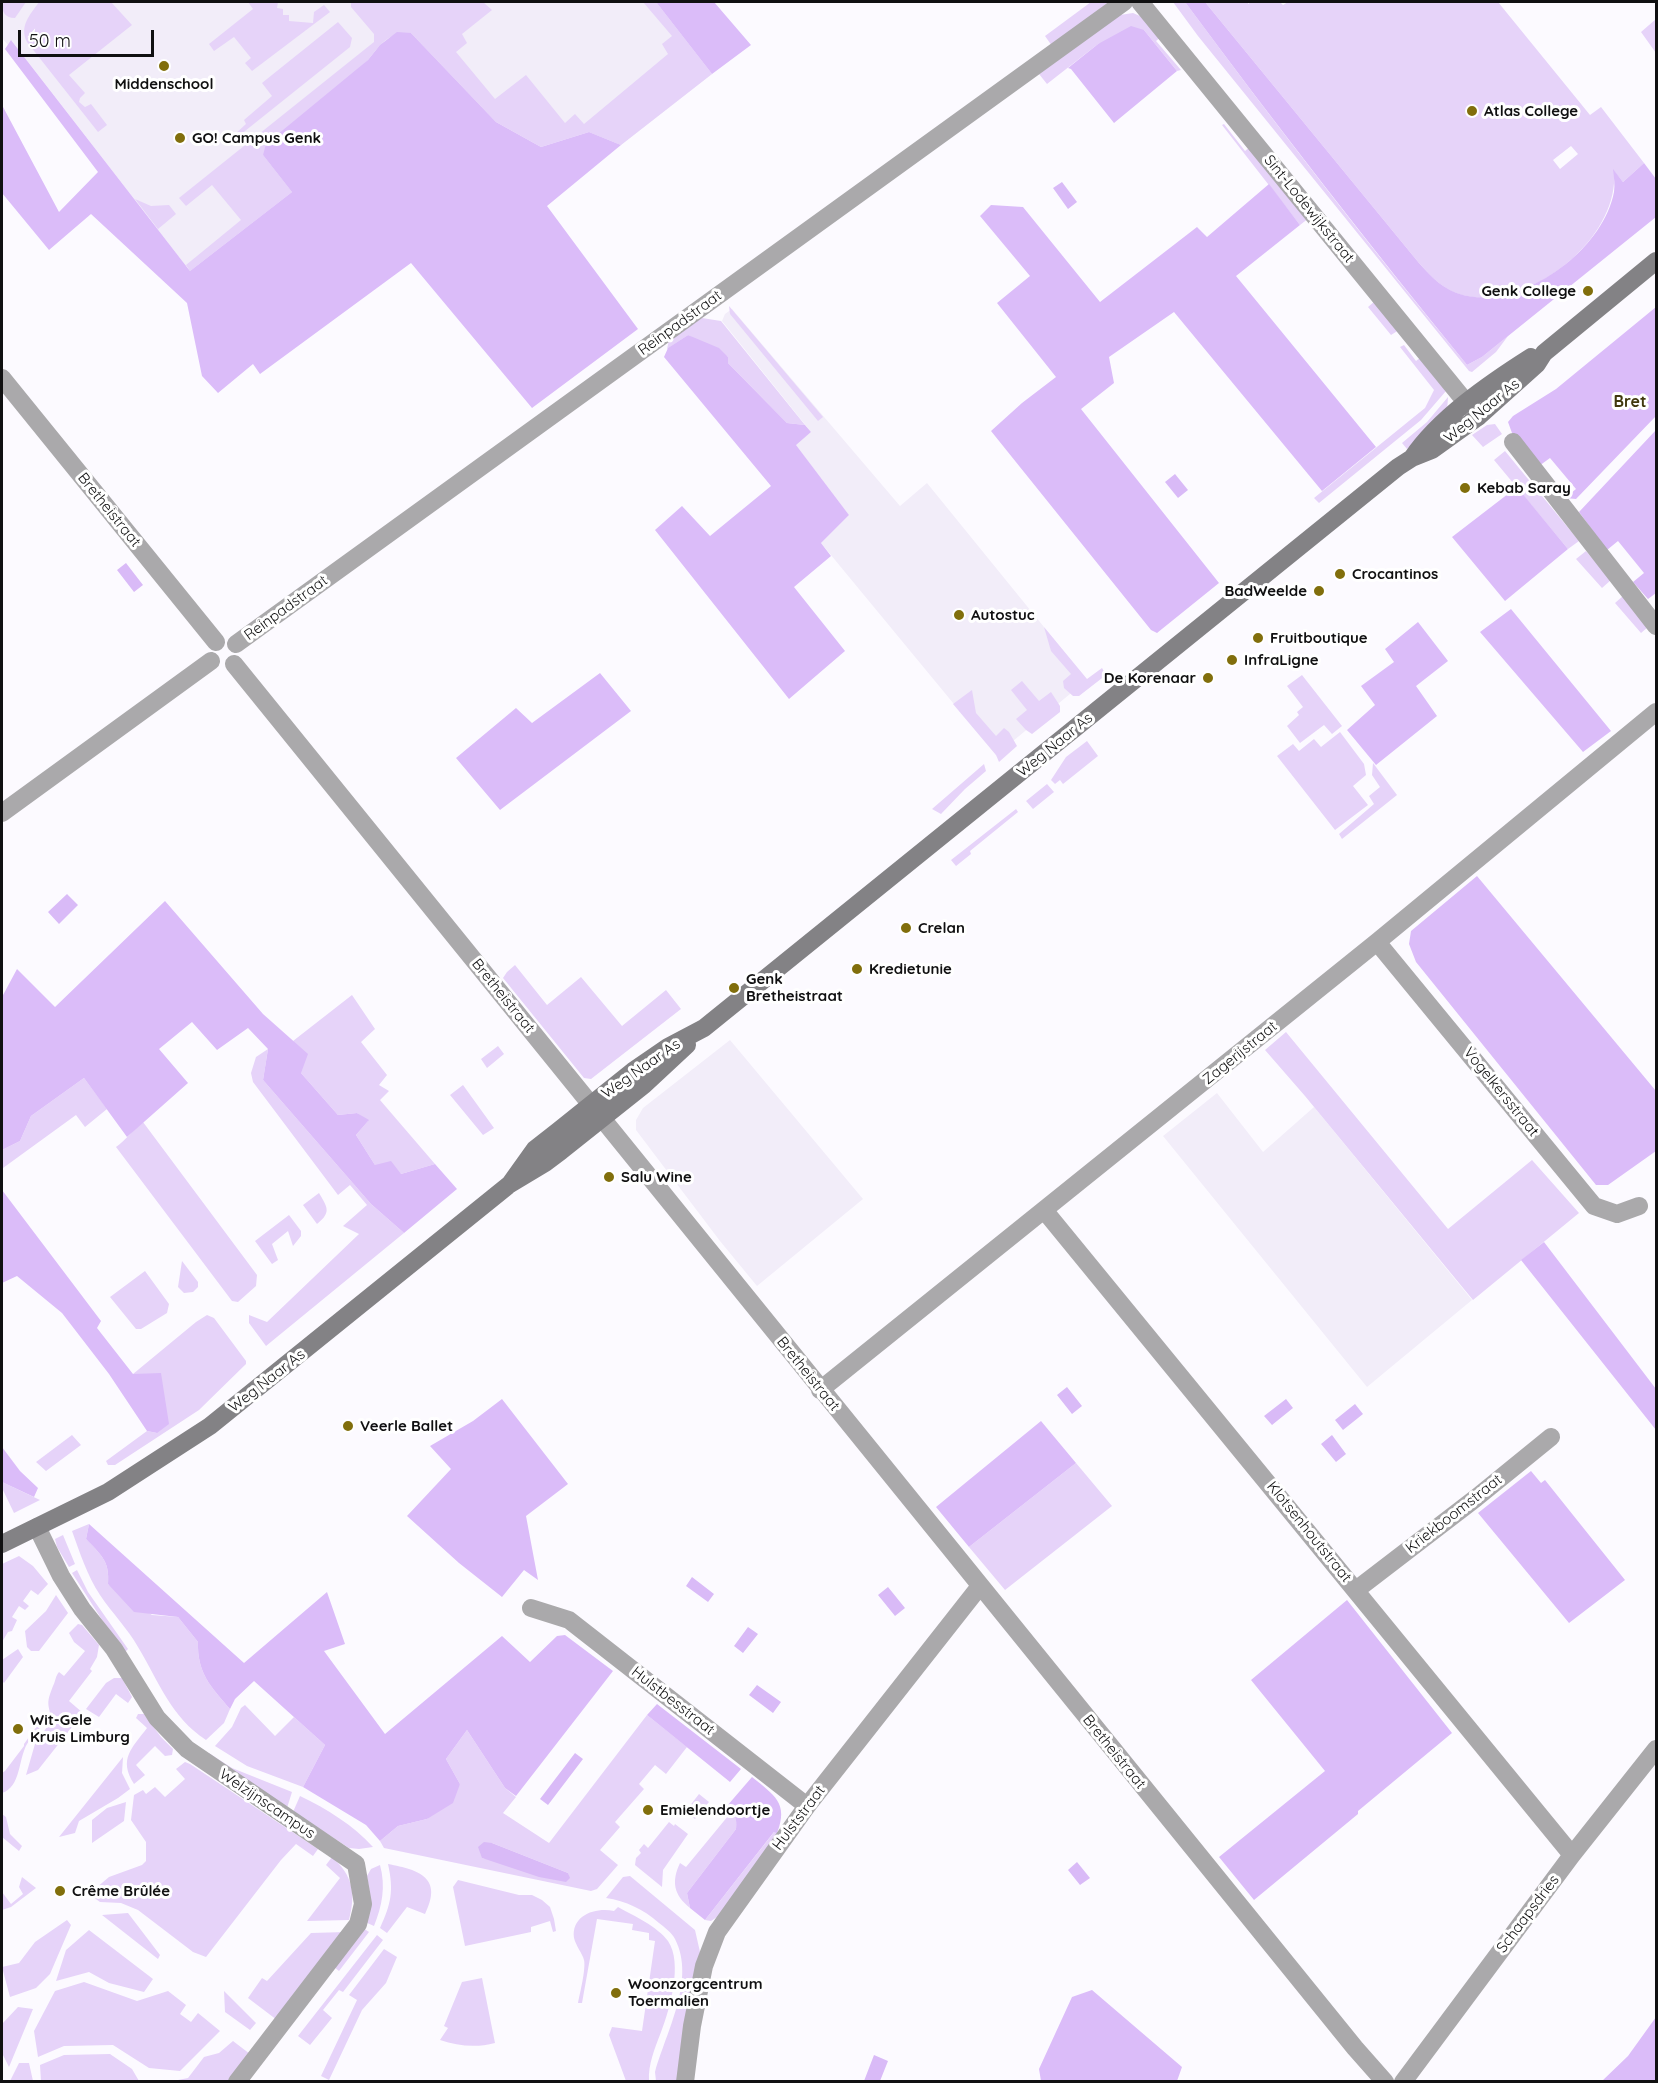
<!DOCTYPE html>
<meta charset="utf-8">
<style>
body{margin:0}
#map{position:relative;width:1658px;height:2083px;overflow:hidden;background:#fcfaff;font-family:Quicksand,sans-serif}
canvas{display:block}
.frame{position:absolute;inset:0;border:3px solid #101011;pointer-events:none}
.scale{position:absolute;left:18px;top:30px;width:136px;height:27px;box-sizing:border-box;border:3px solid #101011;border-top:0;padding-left:8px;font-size:18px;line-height:21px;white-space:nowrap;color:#101011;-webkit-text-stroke:4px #fff;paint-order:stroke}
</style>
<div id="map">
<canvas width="1658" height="2083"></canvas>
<div class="frame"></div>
<div class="scale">50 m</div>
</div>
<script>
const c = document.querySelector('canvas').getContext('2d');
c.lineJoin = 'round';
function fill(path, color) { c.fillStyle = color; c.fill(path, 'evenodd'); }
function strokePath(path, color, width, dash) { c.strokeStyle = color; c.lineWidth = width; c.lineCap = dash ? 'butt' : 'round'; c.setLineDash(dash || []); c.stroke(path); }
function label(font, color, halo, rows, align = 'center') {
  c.font = font + ' Quicksand,sans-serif'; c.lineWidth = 6; c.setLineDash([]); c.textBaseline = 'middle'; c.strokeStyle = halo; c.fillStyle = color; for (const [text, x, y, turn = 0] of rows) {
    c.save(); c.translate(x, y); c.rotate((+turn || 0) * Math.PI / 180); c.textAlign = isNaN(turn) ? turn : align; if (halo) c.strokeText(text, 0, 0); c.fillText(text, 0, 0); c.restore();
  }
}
fill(new Path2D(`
 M2,2H656L712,74L621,145L589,132L496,122L411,33L292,192L190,271L12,41L8,45L2,38Z
 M732,309L900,506L927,483L1087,680L996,755L821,543L849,515L795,444L811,432L722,321L725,314Z
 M730,1040L863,1199L757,1286L720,1241L636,1130V1120L643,1108Z
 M1217,1093L1263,1152L1314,1107L1472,1300L1367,1387L1163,1136Z`), '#f2edf9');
fill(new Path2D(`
 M2,2H26L15,18C4,18 2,11 2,2Z
 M39,2H111L132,25L69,75L85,93L80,98L79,102L85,107L91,104L107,125L98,132L27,42C19,26 30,15 39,2Z
 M248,2H278L277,8L283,9V15H289V21L313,23L314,12L324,5L330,12L252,71L245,63L251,58L234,37L214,51L209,44L253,9Z
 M351,2H483L492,10L462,34L467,43L456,52L495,99L526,75L565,123L575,114L584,124L668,54L662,44L672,36L643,2H656L712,74L621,145L589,132L541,147L496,122L411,33C389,32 381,43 368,60L263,155L292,192L190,271L186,265L241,220L212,185L186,206L179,198L374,42V34L351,7Z
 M1091,2H1109L1052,46L1045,36Z
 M1173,2H1185C1276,125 1369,246 1467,365L1482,357L1508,336L1496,352L1472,372L1469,371L1198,36Z
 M1205,2H1248V4L1251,2H1280L1283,5L1288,2H1498L1590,115L1601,107L1644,163L1623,182L1614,171C1620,239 1528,312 1462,295C1443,290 1432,277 1419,263ZM1571,146L1578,154L1560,169L1553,160Z
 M1133,13L1147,19L1162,36L1156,41L1181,70L1177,71L1144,30L1098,44L1047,84L1039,74L1120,15Z
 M1656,19V53L1641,32Z
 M338,22L352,38L350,47L235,139L233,136L246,124L244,120L272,96L262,83Z
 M1224,124L1245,151L1251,146L1309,218L1300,225L1222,125Z
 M135,199L151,206L169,205L176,214L158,229Z
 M1375,301L1399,330L1391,335L1368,307Z
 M729,306L823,417L818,421L730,314Z
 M702,318L721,321L805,425L787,423L728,363V357L688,335L667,349L669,340Z
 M1404,345L1416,361L1421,357L1446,391L1421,420L1319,503L1314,498L1425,408L1434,390L1400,347Z
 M1448,397L1447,412L1407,449L1402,443L1427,422Z
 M1487,425L1495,424L1502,434L1483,447L1472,435Z
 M1505,451L1579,541L1568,549L1494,460Z
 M1586,551L1611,580L1602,588L1576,559Z
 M1623,596L1648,627L1641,633L1615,603Z
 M1044,627L1087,679L1102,668L1106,675L1079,696H1073L1064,688L1063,681L1071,674L1051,651Z
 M1302,675L1342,726L1332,734L1324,725L1300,743L1287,726L1299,715L1297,712L1303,707L1287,686Z
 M1022,681L1039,701L1051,692L1060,706V712L1032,734L1026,730L1016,719L1027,710L1011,690Z
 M972,690L976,713L996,736L1004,728L1009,732L1017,746L999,762L996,755L953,704Z
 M1340,732L1364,764L1366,775L1353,786L1368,805L1335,830L1277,756L1293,744L1299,751L1314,739L1321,747Z
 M1087,741L1098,756L1063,784L1060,780L1055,784L1051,780L1066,757Z
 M1373,763L1397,795L1342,839L1339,834L1374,804L1369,796L1380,787L1372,775Z
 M984,764L986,771L965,789L941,814L932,809Z
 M1047,784L1054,792L1033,809L1026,801Z
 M1016,809L1018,812L970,851L971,854L956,866L951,860Z
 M515,965L547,1005L581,977L622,1026L666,990L681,1009L591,1079L584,1078L503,978L507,972Z
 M352,995L375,1029L361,1042L387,1075L379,1085L389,1091L380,1100L435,1164L401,1174L375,1165L356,1135L368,1121L357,1113L338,1115L301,1073L293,1041Z
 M1286,1032L1448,1229L1532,1160L1579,1213L1473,1300L1305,1096L1265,1050Z
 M498,1046L504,1054L487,1068L481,1059Z
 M268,1049L263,1080L371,1204L404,1233L266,1346L249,1323V1315L267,1322L359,1234L343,1226L367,1205L350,1185L338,1195L253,1082L251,1073L256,1057Z
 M84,1078L107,1109L85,1127L76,1115L3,1168L2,1150L20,1141L31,1116Z
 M463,1085L494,1128L483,1135L450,1095Z
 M143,1122L257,1275L256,1286L238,1302L232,1301L116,1147C126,1140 133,1130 143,1122Z
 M319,1193C327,1207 332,1212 317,1224L303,1205Z
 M289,1215L301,1231V1236L293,1246L288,1231L272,1244L278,1260L272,1264L255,1241Z
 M182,1261L198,1282V1287L193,1292L184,1293L178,1287Z
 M145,1271L169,1304L167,1313L141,1329H136L110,1297Z
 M207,1315L214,1318L246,1361V1364L199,1410L115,1465H108L106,1461L147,1431L157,1433L133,1374L196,1322Z
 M72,1435L81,1445L46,1471L36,1462Z
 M1076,1463L1112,1506L1005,1590L969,1547Z
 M2,1482L40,1500L14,1513L2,1488Z
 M89,1524L86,1539C101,1555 110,1561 108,1584L152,1615L178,1617L198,1642C197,1673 211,1687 230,1709L224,1723L206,1740C171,1717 159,1682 138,1647C128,1629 112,1613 100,1595C87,1575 80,1553 72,1531Z
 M63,1535L75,1564L69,1567L57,1547L55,1539Z
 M19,1556L33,1566L48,1584L38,1595L31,1590L23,1601L29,1606L25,1610L19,1606L12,1617L17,1620L12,1631L8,1632L2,1642V1621L3,1618L2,1616V1564Z
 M77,1570L88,1592L128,1649L125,1652L106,1626L72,1573Z
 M56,1595L68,1613L39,1651H31L27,1647L25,1631L46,1611Z
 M78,1624L82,1625L99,1645L97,1657L90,1669L92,1671L69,1701L83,1713L38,1770L26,1775L35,1744L52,1720C47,1702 47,1702 53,1686C56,1680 55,1677 59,1672L64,1676L85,1651L74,1642L69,1633Z
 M18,1649L23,1657L4,1683L2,1681V1660Z
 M114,1678H122L132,1697L128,1703L116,1694L99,1717L86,1709L106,1683Z
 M245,1705L275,1736L294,1717L325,1745L303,1787L247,1766L215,1746L232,1727L241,1708Z
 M138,1714H144L161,1737L173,1749L172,1755L165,1756L155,1746L136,1765L145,1775L134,1784C118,1759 132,1748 147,1728L136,1718Z
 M45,1715V1721C40,1729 32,1736 27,1744C18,1760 21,1787 2,1793V1773L5,1771L24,1746V1744Z
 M647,1715L687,1747L666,1774L655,1765L639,1784L644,1789L615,1822L620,1827L600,1850L618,1865L597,1889L591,1891L384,1848L380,1841L398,1826L427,1819L460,1784L446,1759L467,1730L505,1788L516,1797L503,1813L549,1843ZM492,1843L568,1873L569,1878L482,1858Z
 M209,1753L232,1768L292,1792L287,1808L207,1756Z
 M123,1757L122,1773L130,1789L118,1798L79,1821L75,1833L59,1837Z
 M185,1762L190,1764L318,1849L313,1856L296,1844L281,1860L206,1957L193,1952L138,1910L121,1903L100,1902L89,1894L109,1877L142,1865L146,1861V1842L131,1820L134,1795L143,1790L146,1794L155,1787L165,1797L185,1779L176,1769Z
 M699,1794L709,1802L695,1819L685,1812Z
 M300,1796C327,1809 353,1825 373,1847L359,1849L349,1848L293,1812Z
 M126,1802L124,1821L92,1843V1820L107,1808Z
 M733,1810L737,1819L736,1829L687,1893L690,1908C674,1895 671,1882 680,1863L686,1867Z
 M2,1814L6,1817L10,1834L22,1846L19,1851L2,1837Z
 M669,1822L674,1826L675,1824L688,1834L663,1870L662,1887L635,1865L636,1858L641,1853L639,1850L644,1844L648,1848Z
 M775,1831L780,1835L720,1915L711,1921L705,1920Z
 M332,1857C353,1876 356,1893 349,1920L307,1921L340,1878L326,1865Z
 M388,1864C420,1870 443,1878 425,1914L407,1907L387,1933L380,1928C391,1904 394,1891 388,1864Z
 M380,1865C386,1887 382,1906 374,1926L365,1922L370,1895L367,1876L371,1869Z
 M630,1876L695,1930L700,1952L679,2081H656L655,2072C666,2032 696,1980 675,1939C672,1933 664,1927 659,1923C643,1909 626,1901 606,1898L623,1877Z
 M22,1877L36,1888L11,1907L2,1910V1892L11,1904L23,1894L19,1887Z
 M458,1880L519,1895H532L542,1900L550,1907L554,1919L556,1931L553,1932L550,1921L531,1927V1932L465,1946L453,1887Z
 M618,1907C634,1916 657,1926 668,1941C683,1963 670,2009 661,2032C655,2048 648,2064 649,2081H626L609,2035L612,2027L642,2031L655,1941L649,1940V1933L632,1930L633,1924L597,1919L582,2003H578C580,1993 586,1969 584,1960C582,1953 576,1946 574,1938C571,1915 596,1907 614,1911Z
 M128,1913L160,1955L158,1959L102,1915Z
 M67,1920L71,1925L50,1974L36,1988L10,1997L2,1967L19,1963L35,1942Z
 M363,1928L369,1932L339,1971L334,1967Z
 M89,1930L153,1979L144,1992L109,1983L89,1972L56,1981L66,1950Z
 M346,1932L277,2020L248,1998L262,1978L267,1981L311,1933Z
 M377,1935L383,1940L343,1992L339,1990L323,2010L332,2018L310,2045L298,2036Z
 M384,1949L397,1957L386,1983L362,2010L329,2080L321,2076L357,2000L349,1995Z
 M482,1978L495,2043C476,2048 458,2046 440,2040L448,2028L444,2026L462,1982Z
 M84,1982L137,2001L168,1991L186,2005L180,2014L191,2022L198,2013L220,2031L180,2071L149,2068L113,2045L64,2046L38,2057L34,2031L55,1991Z
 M224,1991L256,2023L250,2030L225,2012Z
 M18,2007L33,2009L9,2067L2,2053V2024Z
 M233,2041L250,2054L229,2081L168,2082L188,2078L204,2057L219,2053Z
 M110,2054L132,2069L139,2081H41L40,2065L64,2055Z
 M19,2063H29L33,2081H10Z`), '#e6d3f9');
fill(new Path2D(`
 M656,2H714L751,45L712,74Z
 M1185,2H1205L1419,263C1432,277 1443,290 1463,295C1521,310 1603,251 1614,192C1615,185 1614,177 1613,169L1623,182L1644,163L1656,179V217L1482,357L1467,365C1370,246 1276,125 1185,2Z
 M1131,26L1144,30L1177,71L1114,123L1071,69L1068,68L1098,44Z
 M397,32L411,33L496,122L541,147L589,132L621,145L547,206L638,329L532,408L411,263L260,374L253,364L218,393L202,376L187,303L91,214L49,250L2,193V105L59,212L98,172L5,49L11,40L190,271L292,192L263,155L266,144L368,60L380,45Z
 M1269,184L1300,225L1236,276L1376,447L1322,491L1174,312L1109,357L1114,383L1081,409L1219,583L1157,633L1151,630L991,431L1022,403L1056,377L997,303L1030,276L980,216L991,205L1023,207L1100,302L1197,227L1207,237Z
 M1656,307V416L1576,499L1565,498L1576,489L1550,458L1539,466L1512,433L1508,422L1513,416L1556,389Z
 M688,335L719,348L728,357V363L787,423L805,425L811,432L796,445L849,515L821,543L831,556L794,587L845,651L789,699L655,530L682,506L710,536L771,486L664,357L668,348Z
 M1656,430V593L1648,599L1633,582L1644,573L1618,541L1607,550L1579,512Z
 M1517,487L1568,549L1505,601L1452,537Z
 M1511,609L1611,731L1583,752L1480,632Z
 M1418,622L1448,661L1416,686L1437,716L1376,765L1347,730L1375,705L1361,686L1394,662L1385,649Z
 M600,673L631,711L500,810L456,758L516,708L532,723Z
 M1477,876L1656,1091V1151L1608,1185H1596L1416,962L1409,944L1411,931Z
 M165,901L263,1014L308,1054L301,1073L338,1115L357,1113L369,1120L356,1135L375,1165L391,1161L401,1174L435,1164L457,1189L404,1233L371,1204L263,1080L268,1049L248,1028L217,1050L192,1022L159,1049L188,1083L127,1137L84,1078L31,1116L20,1141L2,1150V997L17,969L55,1007Z
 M2,1190L101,1321L97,1328L133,1374L161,1373L169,1424L157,1433L147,1431L109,1374L62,1313L17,1276L2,1283Z
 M1544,1242L1656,1389V1430L1521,1260Z
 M502,1399L568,1484L526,1516L538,1580L524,1570L502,1597L459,1563L407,1516L451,1469L430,1446L473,1421Z
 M1041,1421L1076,1463L969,1547L936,1507Z
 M2,1447L20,1471L38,1488L34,1497L2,1482Z
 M1531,1471L1541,1483L1545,1480L1625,1580L1569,1623L1478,1513Z
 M89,1524L244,1663L327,1592L345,1644L324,1651L385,1734L502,1636L530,1662L557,1636L565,1635L613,1671L516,1796L505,1788L467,1730L446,1759L460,1784L453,1803L427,1819L398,1826L380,1841L366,1825L303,1787L325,1745L254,1681L235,1699L230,1709C211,1687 197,1673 198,1642L178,1617L134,1612L108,1584C110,1561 101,1555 86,1539Z
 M1347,1600L1452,1733L1358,1811V1814L1254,1900L1219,1857L1325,1771L1251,1680Z
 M657,1704L741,1769L730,1782L647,1715Z
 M752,1777C774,1795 789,1803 777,1833L774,1832L705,1920L690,1908L687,1893L736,1829C737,1819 736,1813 727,1806Z
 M1092,1990L1182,2067L1177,2081H1041L1039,2069L1072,1997Z
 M1656,2017V2081H1602L1628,2056Z`), '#dbbcf9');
fill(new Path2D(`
 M1062,182L1077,202L1068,209L1053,188Z
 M1175,474L1188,490L1178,498L1165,482Z
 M126,563L143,585L134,592L117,570Z
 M67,894L78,905L59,924L48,912Z
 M1067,1387L1082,1406L1072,1414L1057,1395Z
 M1286,1399L1293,1408L1272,1425L1264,1416Z
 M1355,1404L1363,1414L1343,1430L1335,1420Z
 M1332,1435L1346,1454L1336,1462L1321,1444Z
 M692,1577L714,1594L708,1602L686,1586Z
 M888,1587L905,1608L895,1616L878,1595Z
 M748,1627L758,1634L743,1653L734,1646Z
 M757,1685L781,1702L773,1713L749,1695Z
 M575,1753L583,1759L548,1805L540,1799Z
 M484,1842L492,1843L568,1873L570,1878L566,1882L539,1877L482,1858L478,1847Z
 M1077,1862L1090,1878L1080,1885L1068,1870Z
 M874,2055L888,2061L880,2081H864Z`), '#d9baf7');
strokePath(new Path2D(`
 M1140,2L1478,417
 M2,378L216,642
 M1513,442L1656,626
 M236,644L1124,2
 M234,664L1355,2048L1385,2082
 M2,813L211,661
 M1377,942L1594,1206L1617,1214L1639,1206
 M1044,1210L1572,1855
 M820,1390L1377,942L1656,712
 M37,1527L61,1576L82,1609L114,1649L157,1718L187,1749L356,1864L363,1904L358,1924L237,2082
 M1356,1590L1476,1498L1551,1437
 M531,1608L569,1620L807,1806
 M685,2082L692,2026L704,1966L717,1932L807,1806L980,1586
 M1403,2082L1572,1855L1656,1749`), '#aaa9ab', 18);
strokePath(new Path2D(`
 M1412,458C1439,418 1490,383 1531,357
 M510,1184L535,1149L558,1131L633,1071L668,1047L704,1028L1398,467L1412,458L1432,450L1478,417L1537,364L1544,353L1656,261
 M2,1544L108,1492L210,1426L510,1184L545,1163L561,1151L644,1085L687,1045`), '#838285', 18);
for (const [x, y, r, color] of [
 [164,66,6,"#816e0c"],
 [1472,111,6,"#816e0c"],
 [180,138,6,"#816e0c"],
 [1588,291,6,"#816e0c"],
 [1465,488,6,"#816e0c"],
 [1340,574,6,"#816e0c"],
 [1319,591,6,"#816e0c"],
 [959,615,6,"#816e0c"],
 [1258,638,6,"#816e0c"],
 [1232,660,6,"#816e0c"],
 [1208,678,6,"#816e0c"],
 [906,928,6,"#816e0c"],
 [857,969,6,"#816e0c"],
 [734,988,6,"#816e0c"],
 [609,1177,6,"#816e0c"],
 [348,1426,6,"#816e0c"],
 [18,1729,6,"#816e0c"],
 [648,1810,6,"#816e0c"],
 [60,1891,6,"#816e0c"],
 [616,1993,6,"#816e0c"]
]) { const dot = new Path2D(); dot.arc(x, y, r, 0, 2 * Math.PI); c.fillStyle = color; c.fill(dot); strokePath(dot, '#fff', 2); }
label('bold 15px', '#101011', '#fff', [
 ["Middenschool",164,84,"center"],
 ["Atlas College",1484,111],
 ["GO! Campus Genk",192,138],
 ["Genk College",1576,291,"right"],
 ["Kebab Saray",1477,488],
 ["Crocantinos",1352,574],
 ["BadWeelde",1307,591,"right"],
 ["Autostuc",971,615],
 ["Fruitboutique",1270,638],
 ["InfraLigne",1244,660],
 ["De Korenaar",1196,678,"right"],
 ["Crelan",918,928],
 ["Kredietunie",869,969],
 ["Genk",746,979],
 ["Bretheistraat",746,996],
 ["Salu Wine",621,1177],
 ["Veerle Ballet",360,1426],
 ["Wit-Gele",30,1720],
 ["Kruis Limburg",30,1737],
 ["Emielendoortje",660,1810],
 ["Crême Brûlée",72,1891],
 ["Woonzorgcentrum",628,1984],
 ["Toermalien",628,2001]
], 'left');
label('15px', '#101011', '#fff', [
 ["Sint-Lodewijkstraat",1309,209,51],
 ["Reinpadstraat",680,323,-36],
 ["Weg Naar As",1482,411,-39],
 ["Bretheistraat",109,510,51],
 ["Reinpadstraat",286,608,-36],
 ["Weg Naar As",1055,745,-39],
 ["Bretheistraat",503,996,51],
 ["Zagerijstraat",1240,1053,-39],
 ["Weg Naar As",641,1069,-35],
 ["Vogelkersstraat",1501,1092,51],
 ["Bretheistraat",808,1374,51],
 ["Weg Naar As",267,1381,-38],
 ["Kriekboomstraat",1454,1514,-38],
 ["Klotsenhoutstraat",1309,1532,51],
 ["Hulstbesstraat",673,1701,38],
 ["Bretheistraat",1114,1752,51],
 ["Welzijnscampus",267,1804,34],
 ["Hulststraat",799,1818,-53],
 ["Schaapsdries",1528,1914,-53]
]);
label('bold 16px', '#41380e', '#fff', [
 ["Bret",1630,402]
]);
</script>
